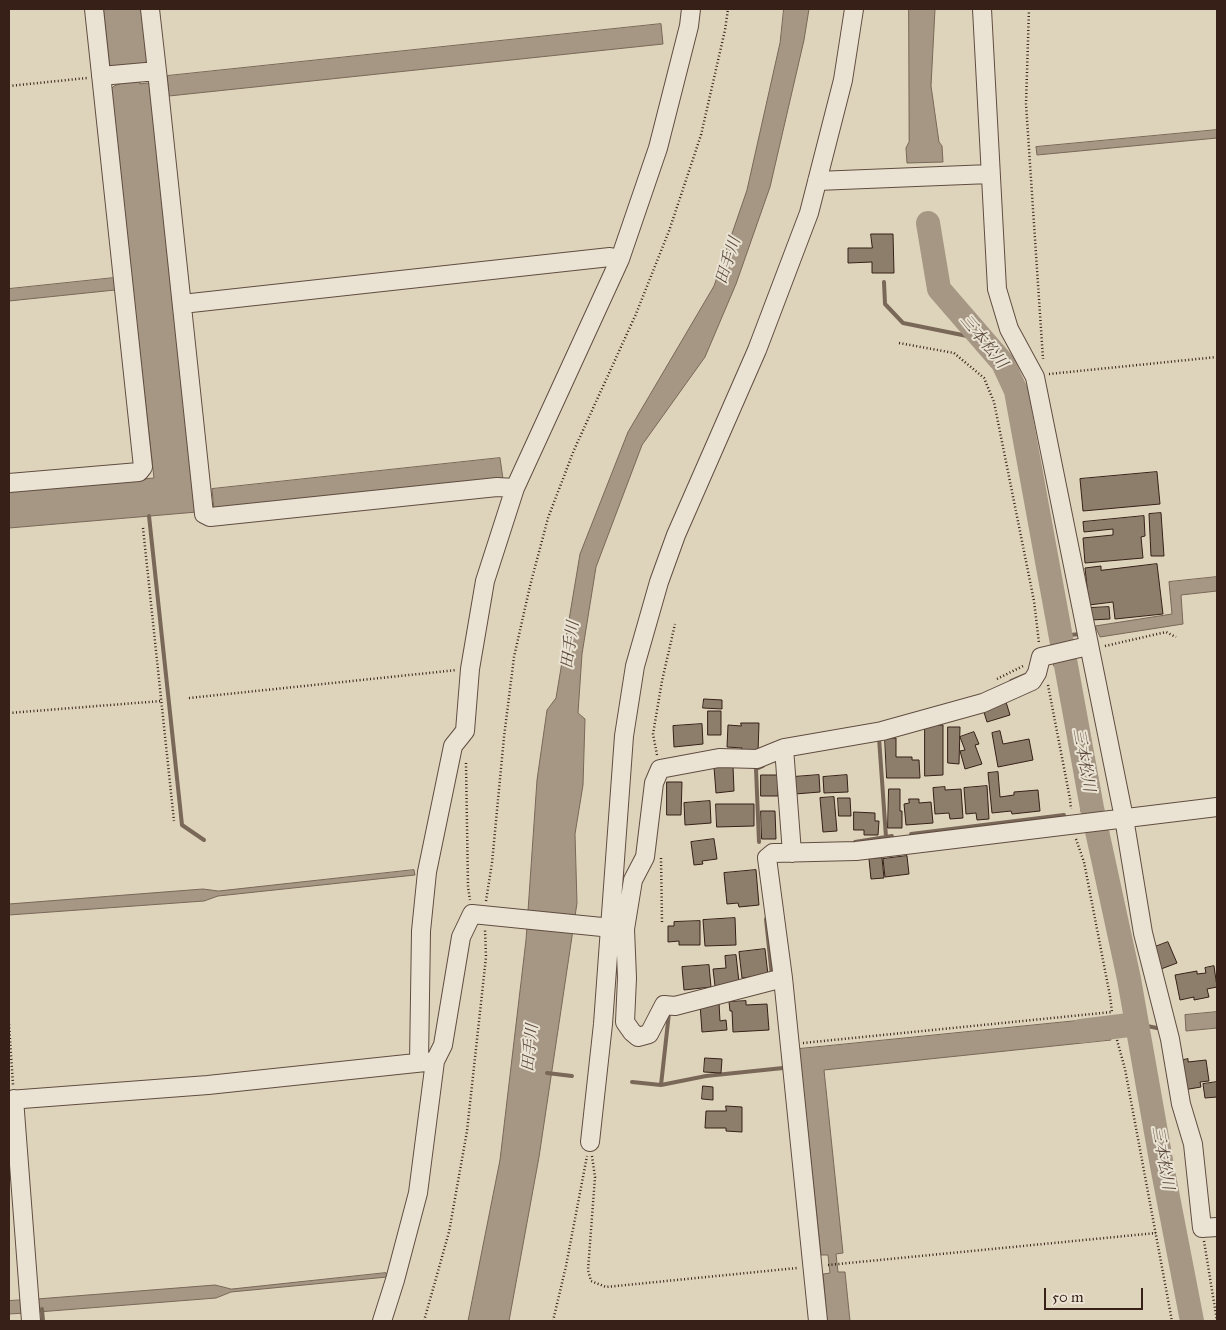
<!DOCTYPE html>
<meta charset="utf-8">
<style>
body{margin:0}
#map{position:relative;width:1226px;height:1330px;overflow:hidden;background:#ded4bb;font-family:"IM FELL Great Primer",serif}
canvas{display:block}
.frame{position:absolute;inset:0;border:10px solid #362017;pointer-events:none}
.scale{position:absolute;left:1044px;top:1288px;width:99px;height:22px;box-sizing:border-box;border:2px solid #362017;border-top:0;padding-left:6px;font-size:15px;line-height:18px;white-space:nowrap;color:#362017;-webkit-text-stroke:4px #eae3d3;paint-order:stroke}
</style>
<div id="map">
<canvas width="1226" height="1330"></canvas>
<div class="frame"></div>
<div class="scale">50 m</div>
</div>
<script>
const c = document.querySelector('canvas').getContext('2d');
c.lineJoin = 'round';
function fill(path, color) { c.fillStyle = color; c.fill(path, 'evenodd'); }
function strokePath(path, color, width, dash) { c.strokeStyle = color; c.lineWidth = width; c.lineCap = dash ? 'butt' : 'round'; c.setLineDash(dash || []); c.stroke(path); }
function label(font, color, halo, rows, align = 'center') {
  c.font = font + ' "IM FELL Great Primer","Noto Serif JP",serif'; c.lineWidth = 4; c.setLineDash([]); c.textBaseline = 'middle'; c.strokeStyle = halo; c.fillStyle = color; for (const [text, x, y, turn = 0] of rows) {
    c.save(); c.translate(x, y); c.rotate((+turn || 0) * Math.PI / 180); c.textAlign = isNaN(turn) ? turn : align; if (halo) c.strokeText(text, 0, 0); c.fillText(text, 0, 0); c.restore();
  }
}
const water = new Path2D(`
 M104,9H143L148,59L145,63L138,64L140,84L147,83L152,85L197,512L9,528V491L154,478L110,90L114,86L120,84L118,67L114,68L110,65Z
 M784,9H809L804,40L770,187L736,284L705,357L642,445L596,567L582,654L578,713L585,719L583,785L575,834L577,903L539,1157L509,1321H468L500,1160L526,940L537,780L547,710L556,698L580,554L628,432L714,286L747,190L780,43Z
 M909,9H935L931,86L939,142L942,146L943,162L907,163L906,148L909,142Z
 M661,24L663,44L169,96L167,76Z
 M1217,130V138L1037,155L1036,147Z
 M114,278L115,290L9,301V289Z
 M500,458L503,479L214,510L212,489Z
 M1217,577V591L1181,595L1183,624L1100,637L1095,626L1172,614L1169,582Z
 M414,870L415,875L218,896L204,901L9,915V904L203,889L218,891Z
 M1217,1012V1028L1186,1031L1185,1015Z
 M1106,1018L1108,1023L1111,1022L1114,1034L1110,1035L1111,1040L824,1070L843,1253L836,1254L838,1272H845L850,1321H827L823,1274L830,1273L828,1255H821L799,1049Z
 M386,1273L387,1277L231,1292L216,1298L38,1312L37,1299L215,1285L231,1289Z
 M25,1300L26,1313L9,1314V1301Z`);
fill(water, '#a59783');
strokePath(water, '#796758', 1);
strokePath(new Path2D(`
 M884,282L885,304L903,323L982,339
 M149,516L182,825L204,840
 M1061,636L1080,634
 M1055,665L1065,661
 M1011,681L1025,675
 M879,738L886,837
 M1082,810L1092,808
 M911,834L1064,815
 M759,842L756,769L763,766
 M855,842L892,836
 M766,919L772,976
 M1137,1024L1157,1028
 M547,1073L572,1076
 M632,1082L661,1085L706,1076L783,1068
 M661,1085L669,1013
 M42,1309L43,1321`), '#796758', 4);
strokePath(new Path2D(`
 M928,223L939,289L1003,363L1016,391L1092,808L1129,979L1162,1166L1192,1321
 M1081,1031L1137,1024`), '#a59783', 24);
const building = new Path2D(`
 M871,234H893L894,273H872V262L848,263V248H872Z
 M1157,472L1160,504L1083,511L1080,479Z
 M1161,513L1164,556H1151L1149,514Z
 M1144,516L1145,536L1141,537L1143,558L1085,563L1083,538L1113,535V529L1084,532L1083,522Z
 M1157,564L1163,614L1115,619L1113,602L1089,605L1085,568L1101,566V570Z
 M1109,607L1110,619L1091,620L1090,608Z
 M704,699L722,700V709L703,708Z
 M1006,702L1010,715L987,722L983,709Z
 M708,711H721V735H708Z
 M741,723H759L758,752L741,751L742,748L727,747L728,725L741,726Z
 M702,724L703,744L674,747L673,726Z
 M925,725H943V775L925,776Z
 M948,727H960L959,764L948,763Z
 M1000,731L1003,744L1029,739L1033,760L998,767L992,733Z
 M974,732L979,744L975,745L982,764L965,769L960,751L965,750L960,737Z
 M885,738H896V757H912V760H919L920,778H887Z
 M733,766L734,791L716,793L714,767Z
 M998,772L1000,797L1014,795V792L1038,790L1040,811L1012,814L1011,811L992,813L988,773Z
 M761,775H779L778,796H761Z
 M819,775L820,792L795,794L793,777Z
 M847,775L848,792L824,793L823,777Z
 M667,782H682L681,815H667Z
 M987,786L989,819L977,820L976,813L966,814L964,788Z
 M945,787V790L961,789L963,818L950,819L949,813L935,814L933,788Z
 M889,789H900V811H902V828H888Z
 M834,797L837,831L823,832L820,798Z
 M838,798H850L851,816H839Z
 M909,799H919V803L931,802L933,823L906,825L904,804L909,803Z
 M710,801L711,823L685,825L684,803Z
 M716,804H754V826L717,827Z
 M761,811H775L776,839H762Z
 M854,812L875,813V821H879L878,835H864V830H854Z
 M714,839L717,859L702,861L703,864L694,865L691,842Z
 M907,856L909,874L885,877L883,859Z
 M882,858L884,878L871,879L869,859Z
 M756,870L759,905L739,907L738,903L727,904L724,873Z
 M735,918L736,945L705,946L703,920Z
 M700,921V945H679V941L668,942V926H674V922Z
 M1168,942L1177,963L1161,969L1152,948Z
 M765,949L768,975L742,978L739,952Z
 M736,955L739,982L715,986L713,969L726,968L725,956Z
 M709,965L711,987L684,990L682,967Z
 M1214,966L1217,987L1207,989L1209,997L1194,1000V997L1180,1000L1175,975L1197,971V974L1206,973L1205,968Z
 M746,1001V1005L767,1004L769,1030L733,1032L732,1011H730L729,1002Z
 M719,1003L720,1021L726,1020L727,1030L702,1032L700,1004Z
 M705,1058L722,1059L721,1073L704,1072Z
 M1188,1059V1062L1206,1060L1209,1081L1200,1082L1201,1087L1183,1090L1179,1061Z
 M1217,1082V1097L1205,1098L1203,1084Z
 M703,1086L713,1087V1100L702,1099Z
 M726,1106L742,1107V1132L726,1131V1128H705L706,1111H726Z`);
fill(building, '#8d7e6c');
strokePath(building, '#362017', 1);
const minor = new Path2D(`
 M982,9L997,289L1009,329L1035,377L1124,818L1143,933L1170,1039L1181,1104L1193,1144L1202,1228L1217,1227
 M157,71L204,514L210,517L497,487L515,488
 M101,76L157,71L150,9
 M817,181L990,174
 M182,304L610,257L620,259
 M9,483L139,472L143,467L94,9
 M784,748L792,853
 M783,978L675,1006L664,1005L649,1034L638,1037L632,1032L625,1022L627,978L625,929L633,880L645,857L654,783L660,769L719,758L757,759L784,748L882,731L983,703L1032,681L1037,673L1041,657L1088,646
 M419,1062L421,931L427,872L453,746L465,731L470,669L485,581L515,488L620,259L658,148L689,26L691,9
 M14,1099L31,1321
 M9,1100L208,1085L435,1061L443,1045L461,937L472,914L622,929
 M590,1142L603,1024L624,736L635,666L659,582L676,535L757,350L809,213L843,80L854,9
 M382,1321L395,1280L418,1193L435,1061
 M818,1321L783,978L767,858L773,853L856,851L1217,807`);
strokePath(minor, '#604d40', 20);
strokePath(new Path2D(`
 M1029,9L1026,104L1043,359
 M9,86L87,78
 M899,343L954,353L984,378L994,402L1034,601L1039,643
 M1049,374L1217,357
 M143,528L174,821
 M1105,646L1166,632L1176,637
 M997,679L1023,666
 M1048,685L1070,799L1071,809
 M189,698L457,670
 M9,713L161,701
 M657,755L653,734L662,681L675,624
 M466,763L468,887L470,900
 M661,858L662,922
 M486,901L492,863L504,737L514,657L530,586L548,518L574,450L636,314L669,231L701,135L725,30L728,9
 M9,1024L13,1085
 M1117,1040L1125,1069L1172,1321
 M803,1043L1112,1012L1110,996L1084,862L1076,839
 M592,1156L595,1177L588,1270L591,1281L606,1287L797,1268
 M1204,1241L1217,1321
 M828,1265L1156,1233
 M424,1321L449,1232L467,1131L486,957L485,929
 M553,1321L566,1266L587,1156`), '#362017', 2.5, [1, 2.5]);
strokePath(minor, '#eae3d3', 18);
label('italic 16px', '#5d4a3d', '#eae3d3', [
 ["田手川",729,261,-72],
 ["三本松川",983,342,51],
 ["田手川",571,645,-82],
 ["三本松川",1083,760,80],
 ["田手川",531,1048,-84],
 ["三本松川",1162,1158,80]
]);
</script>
